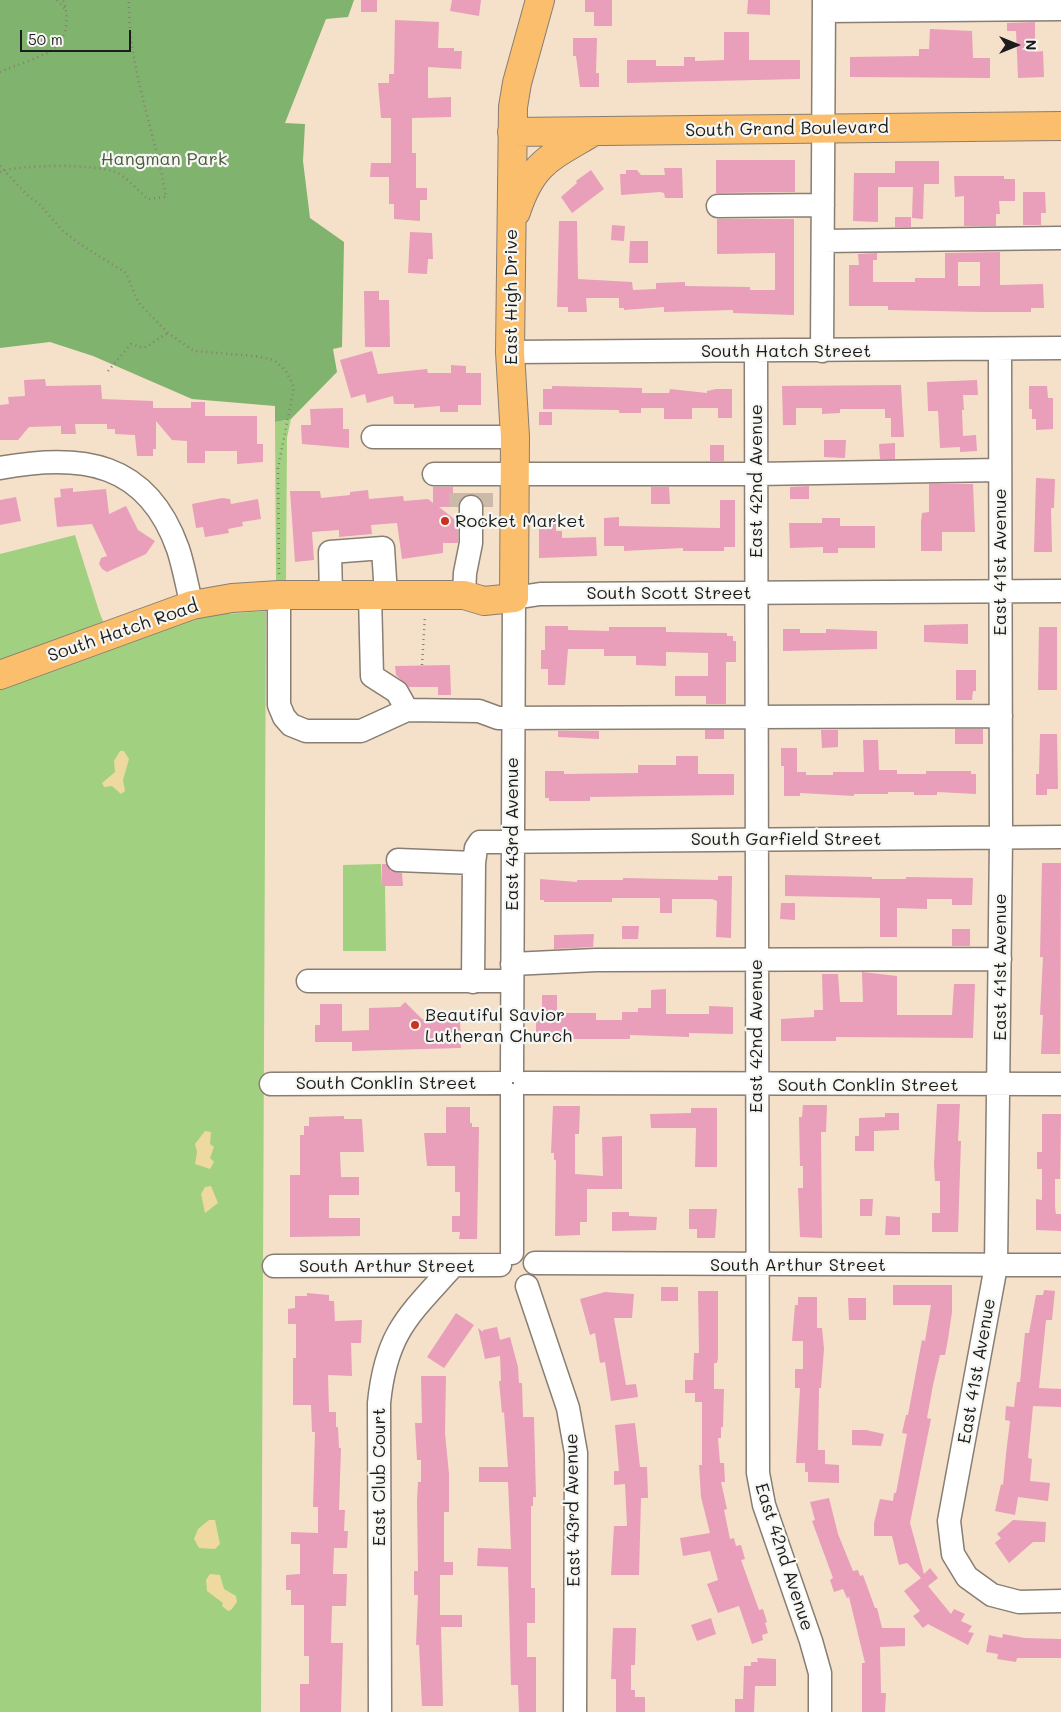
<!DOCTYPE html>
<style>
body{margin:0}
#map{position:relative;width:1061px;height:1712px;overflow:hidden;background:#f5e1ca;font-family:Mali,sans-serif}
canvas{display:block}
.north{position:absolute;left:991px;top:20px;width:50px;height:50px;-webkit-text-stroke:4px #f6f6f2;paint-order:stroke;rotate:90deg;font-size:14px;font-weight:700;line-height:20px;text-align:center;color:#1c1c1c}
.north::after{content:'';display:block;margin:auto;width:18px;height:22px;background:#1c1c1c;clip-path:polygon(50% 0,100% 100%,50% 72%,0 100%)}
.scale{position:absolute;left:20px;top:30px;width:111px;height:22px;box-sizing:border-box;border:2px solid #1c1c1c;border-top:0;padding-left:6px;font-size:15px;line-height:18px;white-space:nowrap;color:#1c1c1c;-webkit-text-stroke:4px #f6f6f2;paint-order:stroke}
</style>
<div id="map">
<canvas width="1061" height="1712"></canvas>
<div class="north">N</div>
<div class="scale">50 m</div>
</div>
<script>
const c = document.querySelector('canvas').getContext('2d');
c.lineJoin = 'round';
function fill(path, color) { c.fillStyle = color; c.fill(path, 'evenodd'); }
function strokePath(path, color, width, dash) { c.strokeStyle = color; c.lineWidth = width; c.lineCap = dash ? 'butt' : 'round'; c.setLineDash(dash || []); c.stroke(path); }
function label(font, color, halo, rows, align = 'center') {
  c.font = font + ' Mali,sans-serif'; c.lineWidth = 4.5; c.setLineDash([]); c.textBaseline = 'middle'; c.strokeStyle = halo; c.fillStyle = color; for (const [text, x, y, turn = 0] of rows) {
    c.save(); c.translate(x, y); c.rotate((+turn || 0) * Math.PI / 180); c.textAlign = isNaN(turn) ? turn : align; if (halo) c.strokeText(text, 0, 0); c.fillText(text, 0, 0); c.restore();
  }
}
fill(new Path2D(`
 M291,419L287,438L286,582H276L275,422Z
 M75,535L99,611L112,643L199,616L266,611L261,1712H0V554Z
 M381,864L382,886H385L386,951H343V865Z`), '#a1d180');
fill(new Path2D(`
 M0,0H354L348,17L326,19L285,123L305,124L303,161L310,218L344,242L342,347L333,349L337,372L291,419L275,422V406L192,399L93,356L50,342L0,348Z`), '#80b36e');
fill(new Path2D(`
 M120,751H124L129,759L123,780L125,791L121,794L112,786L104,787L102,783L115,772L114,761Z
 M205,1131L211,1132L210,1144L214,1147L210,1158L214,1162L210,1169L195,1164L197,1152L195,1144Z
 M211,1186L218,1203L205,1213L201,1194L205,1187Z
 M209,1520H215L220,1544L215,1549L199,1548L194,1539L198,1529Z
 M210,1574L220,1575L224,1589L236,1596L237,1602L231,1610L228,1611L222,1606L223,1603L207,1591L206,1580Z`), '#eeda9e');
fill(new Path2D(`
 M361,0H377V12H361Z
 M452,0H481L479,16L450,11Z
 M585,0H612V26H594V12H585Z
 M748,0H770V15L747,14Z
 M395,20L439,22L438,48H454V51H462L461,69L428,67V98L451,97V117L412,118V153H416V188H427V200H420V221L394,219V204H389V177H370L371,163H391V118H381L378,83H389V74H394Z
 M1035,22V52L1043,51L1044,77L1018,78L1016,31H1007V23Z
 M930,29L972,31L973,58H990V78L850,77V57L919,56V49H929Z
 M724,32H749V60H800V79L627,83V60H656V66H684V57H695V61L724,60Z
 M573,38H597L596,73H599V87H580L576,56H573Z
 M716,160H795V192L716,193Z
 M895,161H939V184H924L923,219L912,218L913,187H878V222L853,221L854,173H895Z
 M664,168H682L683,198H665L664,193L660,192L621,195L620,174H626V170H637L641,175H665Z
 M591,170L604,189L572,213L561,197L577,183L576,181Z
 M954,176H1004V179H1015V201H999L1000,214H996V226H964V196L955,197Z
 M1023,192H1045L1046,213H1041V225H1023Z
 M895,217H911V227H895Z
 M717,219H794V315L733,313V310L664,312V307L624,310V308H619V298H586L587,312H568V307H557L559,221H577L578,279L632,282L633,290L656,289V283L685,282V286L750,287V290H775V253L717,254Z
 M612,225L625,226L624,241L611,240Z
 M410,232L432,233L433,259H428L427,274L408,273Z
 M630,241H648V263H629Z
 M1000,252V285L1043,284L1044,308H1031V312H983L888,310V306H849V265H859L858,254L877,253V260H873V282H915V278H945V253ZM958,262H980V286H958Z
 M364,291H379V300H389L390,347H365Z
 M372,351L378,374L427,369L428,373H451V365L466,366V373H481V405H458V412H440V406L414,408V404H394L393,396L367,403L365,394L351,398L340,360Z
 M45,379L46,386L101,385L102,399L153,401V408H191V402H205V416H257V444H263V462L237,464V451H205V463H187V441L172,440L156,421V449H153V456H137L135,435L115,434V429H107V424H75L76,434H61V426L29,427L18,440H0V405L9,404L8,397L25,396L24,380Z
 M977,380L978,395H963L964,410H962L963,436L976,435L977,451L960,452V447L940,448L938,411H928L927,382Z
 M901,385L904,437H891V418H885V409H840V413L822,414V408H796V425H783L782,386Z
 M552,386L642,388V393H669L670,389L707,393V391L716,389H732V418H718V408H692V419H664V408H641V413H619V410L543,409V389H552Z
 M1029,386H1047L1048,398H1053V429L1036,430V419H1032V409H1029Z
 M343,408V429H349V448L302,444L301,425H311L310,409Z
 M539,412H552V425H539Z
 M824,440H846L845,458L824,457Z
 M895,443V459H880L879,444Z
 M710,445H724V461H710Z
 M1036,478L1055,479L1054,508H1051L1052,552H1034Z
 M929,484H973L975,532H942V551H921V522L922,513L929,512Z
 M809,486V499H790V487Z
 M433,487H453V493H485V507L482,500L471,494L464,496L458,507H439L458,522V543H443V553L402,559L397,523L371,525L372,534L339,537V530L312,532L314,560L295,562L290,491H320L321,498L350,495V492L368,490L369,499L403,496L404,501L428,499L433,503Z
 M651,487H669L670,504H651Z
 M73,488V492L106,489L109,514L126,506L138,530L155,541L146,554L107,572L102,569L99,564L101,558L107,556L92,524L57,527L54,498L61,497L60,489Z
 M16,497L21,521L0,525V500Z
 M222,498L230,499L231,504L258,499L261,519L242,522L243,526L228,529L229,533L205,537L203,527L196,528L192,504Z
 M720,500H735V547H724V551H683V548L624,551V546H604V518L619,517V526L720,528Z
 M556,516V531H562V538L596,537L597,556L539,558V517Z
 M822,518H840V526H875V548H838V553H823V547L790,548L789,523H822Z
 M968,624V644L924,642V625Z
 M545,626H568V630L609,631V627H666V632L727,633V636H733V641H736V662H726V704H706V696H675V676H708V653L666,652V666L636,665V656H604V649H568L565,685H548V669H541V650H545Z
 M1039,627H1057V690H1038Z
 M783,629H800V633H826V629L877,631V649L783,651Z
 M450,665L451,695H438V687H409L396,675L395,666Z
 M956,670H976V691H973L972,700H956Z
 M955,729H983V744H955Z
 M705,730H724V739H705Z
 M821,730H838V747L822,748Z
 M558,731H599V739L558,737Z
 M1040,734H1057L1058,789H1047V795H1036V774H1039Z
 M863,740H878L879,770H897V774H926V771H971V774H976V794L937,792V795H914V792H888V794H854V796L800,793V796H784V766H781V748H797V772H806V775H833V772H864Z
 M676,756H698V774H734V795L590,797V801H549V798H545V771H564V774L638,773V765H676Z
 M1042,863H1061L1060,1054H1041L1043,1015H1040L1043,957H1040Z
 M382,864H386L391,871L402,873L403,886H382Z
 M785,875L872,877V879H906V877L973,878L972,905H952V899H927V909L897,908V937H880V898L785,896Z
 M718,876H732L731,938L716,937L717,901L712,899H672V913H660V898H612V902H544V900H540V879L577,882V880H623V878L718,880Z
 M781,903H795V920L780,919Z
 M622,926H639L638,939H622Z
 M952,929H970V946H952Z
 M594,934L593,947L554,949V935Z
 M862,972L897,976V1015H952L954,984H975L973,1038L836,1037V1041H781V1019L814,1017V1010H823L822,974H838L840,1002H863Z
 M666,989V1014H709V1006L733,1007V1034L689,1033V1037L630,1035V1039H548V1035H536V1021H538V1016H542V995H557V1013H596V1020H622V1012H638V1008H651V990Z
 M405,1002L422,1019H460L461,1048L352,1051V1042H315V1025H320V1004H342V1031L369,1030V1008L400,1007Z
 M937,1104H960L958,1141H961L958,1232H932V1213H940V1181H935L934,1164Z
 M803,1105H827L826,1132H821L822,1238L800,1237L798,1188H803V1166H800L799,1117H802Z
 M553,1106H580L579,1134H575V1174L603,1176L602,1137L622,1136V1189H587V1222H580V1235L555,1236L556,1160H554V1153H551Z
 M446,1107H470V1123H472V1127H479L477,1239H459L460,1232H452V1216H460V1192H455V1166H427L424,1133H446Z
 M691,1108H717V1167H695L696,1128H651L650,1114L691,1113Z
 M885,1113H899V1130L874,1131V1151H855V1136H859V1118L885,1117Z
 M1042,1114H1061L1060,1179H1055V1207L1056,1214H1061V1231L1036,1230V1199L1042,1200V1169H1037V1152H1042Z
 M344,1116V1119H362L364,1152H340L341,1177H359V1195H329V1218H360V1236L290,1237V1175H300V1135H304V1126H309V1117Z
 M860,1199H873L872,1216H860Z
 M689,1209H717L715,1238H697V1229H689Z
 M612,1212H629V1216L657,1217L656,1230L612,1231Z
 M886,1216L900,1217V1235H885Z
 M893,1285H952V1312L948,1339L945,1355H940L933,1385L927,1418L931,1419L910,1523L924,1574L930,1568L938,1578L928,1586L951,1614L954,1609L965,1614L961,1621L972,1626L968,1632L974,1633L968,1645L928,1624L923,1628L913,1616L920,1611L904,1591L921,1578L907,1563L899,1565L892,1536H874V1523L880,1499L893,1501L894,1493H896L907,1434L902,1433L906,1415H908L922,1340L925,1341L931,1305H893Z
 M661,1287H678V1301H661Z
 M1044,1290L1055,1291L1052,1320H1046L1039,1388L1061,1389V1407L1033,1406L1028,1458L1032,1459L1030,1481L1050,1483L1048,1501L1018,1497L1015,1515L995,1511L1001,1484L1003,1485L1006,1454L1010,1421L1005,1420L1006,1406L1014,1407L1017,1382H1020L1025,1333H1029L1036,1295H1043Z
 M698,1291H718V1358L717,1363H714V1389H724L723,1427H721V1438H718L720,1463H724L725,1482H721L727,1509L724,1510L730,1539L734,1538L736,1546L741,1545L745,1559L741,1560L759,1610L763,1609L767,1622L765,1623L768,1633L762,1635L763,1640L752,1644L739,1606L718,1613L707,1584L718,1580L710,1551L683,1556L680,1538L710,1533L701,1497L699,1465H702V1402H695V1393H685V1380H693L694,1353H699Z
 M605,1292L634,1294L632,1318H614L626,1385L636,1384L638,1397L611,1401L605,1362L600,1363L595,1333L590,1335L580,1299Z
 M307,1293L329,1295V1301H334L335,1321L362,1320L361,1343H351L352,1376L328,1375L329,1412H336V1427H338L339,1448H341L339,1510H345L344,1531H348L347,1548H334L333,1574H347L346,1606H332L331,1643H343L341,1712H300V1684H309V1656H304V1605H291V1590H286V1575L300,1574V1544H291V1532L318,1533V1507H313L315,1432H312L311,1405H293V1358H296V1324H288V1309L295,1308V1296H307Z
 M798,1297H817V1328H822L824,1349L821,1388H819L818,1450H825V1464L839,1465V1483L808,1482V1472H805V1463H796L800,1388H795V1369H803V1341H792L795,1305H798Z
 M848,1298H866V1320H849Z
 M456,1313L474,1325L444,1368L427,1357Z
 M497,1327L500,1340L510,1337L518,1367L519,1383H522L523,1417H534L536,1497H533V1506H531V1588H535V1623H527V1657H536V1712H519L518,1685H511L508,1567L477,1566L478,1548L511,1549L508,1482H479V1467H508L504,1412L502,1413L499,1381H501L500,1356L485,1359L478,1328L483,1332V1330Z
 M421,1376H446L445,1433L449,1474V1512H444V1562H453V1575H440V1615H462V1627H441L443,1706H422L419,1645H416L418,1595H414V1571H418L417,1500L418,1482H421V1460H417L415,1423H422Z
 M635,1423L640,1467H647L648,1498H641L639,1575H611L614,1526H627L625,1484L614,1485V1471H619L615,1425Z
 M852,1430H866L884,1434L881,1446L852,1445Z
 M829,1498L838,1534L853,1571L858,1570L860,1576L863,1575L875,1608H877L882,1628H905V1646L880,1647L881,1693H886L885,1712H862V1663H865L849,1597L847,1598L843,1589L834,1592L830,1580L833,1578L812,1521L815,1520L810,1502Z
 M1013,1520L1046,1522L1045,1542H1033L1009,1563L995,1543L1001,1538L997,1534Z
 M711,1618L716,1634L697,1641L691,1625Z
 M613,1628H636L635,1665H631V1690H635V1697H645V1712H616V1679H611Z
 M1003,1634L1025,1638L1061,1639V1658H1017L1016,1662L997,1659L998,1654L986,1652L989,1635L1002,1638Z
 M757,1658L776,1659V1686H755L754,1712H735V1699H743L744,1666H751V1662H758Z`), '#e99eba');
strokePath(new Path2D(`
 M460,493V507
 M482,493V507`), '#cabaa7', 22, [22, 11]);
const minor = new Path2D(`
 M824,11L1061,9
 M718,206L823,205
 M823,241L1061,238
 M1000,349L1001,838L996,1266L949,1521L953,1554L967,1577L992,1595L1019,1602L1061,1601
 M756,351L758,1473L764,1505L811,1641L820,1673V1712
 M822,351L824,0
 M510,352L1061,348
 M373,437H515
 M0,468C81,453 147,461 178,549C184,567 187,587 192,605
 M434,474H756L1000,470
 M279,595V705L284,717L291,725L306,731H361L407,710L479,711L498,718L1001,716
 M331,595L330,552L383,548L386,595
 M370,595L372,676L397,692L407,710
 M464,595L465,573L471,543V507
 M398,860L474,863
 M512,964L596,960L1000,959
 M308,981H512
 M473,982L474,863L476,848L480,842L1061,837
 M512,1071L514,598L540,594L1061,591
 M525,1083L1061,1084
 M271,1084L501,1083
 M512,1095V1253
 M535,1263L1061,1265
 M274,1266L500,1265
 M527,1286L568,1408L576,1453L575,1712
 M380,1712L379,1403C386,1333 408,1316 453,1266`);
const major = new Path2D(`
 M512,132L1061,126
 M516,212C532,163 549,158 591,133
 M0,675L192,605L232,598L279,595H464L484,601L514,598L515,437L510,352L513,107L517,83L540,0`);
strokePath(minor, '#887e73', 25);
strokePath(major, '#887e73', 30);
strokePath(new Path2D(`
 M57,0L66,10
 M0,72C11,67 48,55 55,48C68,36 69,15 63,0
 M0,166L26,194L39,204L62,230L78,243L126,273L138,302L168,333L194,351L255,356L274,360L286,371L294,387L278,468L279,574
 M0,172C18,164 97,164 115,172C126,176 138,191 148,199L166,197C155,131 128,68 129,0
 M108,371L131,344L144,348L168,333
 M422,665L425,616`), '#887e73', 2.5, [1, 4]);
strokePath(minor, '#fff', 22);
strokePath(major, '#fabe6d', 28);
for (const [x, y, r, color] of [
 [445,521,5,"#c8321e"],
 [415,1025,5,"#c8321e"]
]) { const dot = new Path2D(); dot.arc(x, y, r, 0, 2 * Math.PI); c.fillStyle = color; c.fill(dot); strokePath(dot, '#f6f6f2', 2); }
label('18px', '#1c1c1c', '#f6f6f2', [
 ["South Grand Boulevard",787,129,-1],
 ["East High Drive",511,297,-90],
 ["South Hatch Street",786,351],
 ["East 42nd Avenue",756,481,-90],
 ["East 41st Avenue",1000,562,-90],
 ["South Scott Street",669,593],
 ["South Hatch Road",123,631,-19],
 ["East 43rd Avenue",512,834,-90],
 ["South Garfield Street",786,839],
 ["East 41st Avenue",1000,967,-90],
 ["East 42nd Avenue",756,1036,-90],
 ["South Conklin Street",386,1083],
 ["South Conklin Street",868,1085],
 ["South Arthur Street",798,1265],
 ["South Arthur Street",387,1266],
 ["East 41st Avenue",977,1371,-80],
 ["East Club Court",379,1477,-90],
 ["East 43rd Avenue",573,1510,-91],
 ["East 42nd Avenue",784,1557,72]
]);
label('18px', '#4b5b3f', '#f6f6f2', [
 ["Hangman Park",164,159]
]);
label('18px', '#1c1c1c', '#f6f6f2', [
 ["Rocket Market",455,521],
 ["Beautiful Savior",425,1015],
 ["Lutheran Church",425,1036]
], 'left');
</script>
